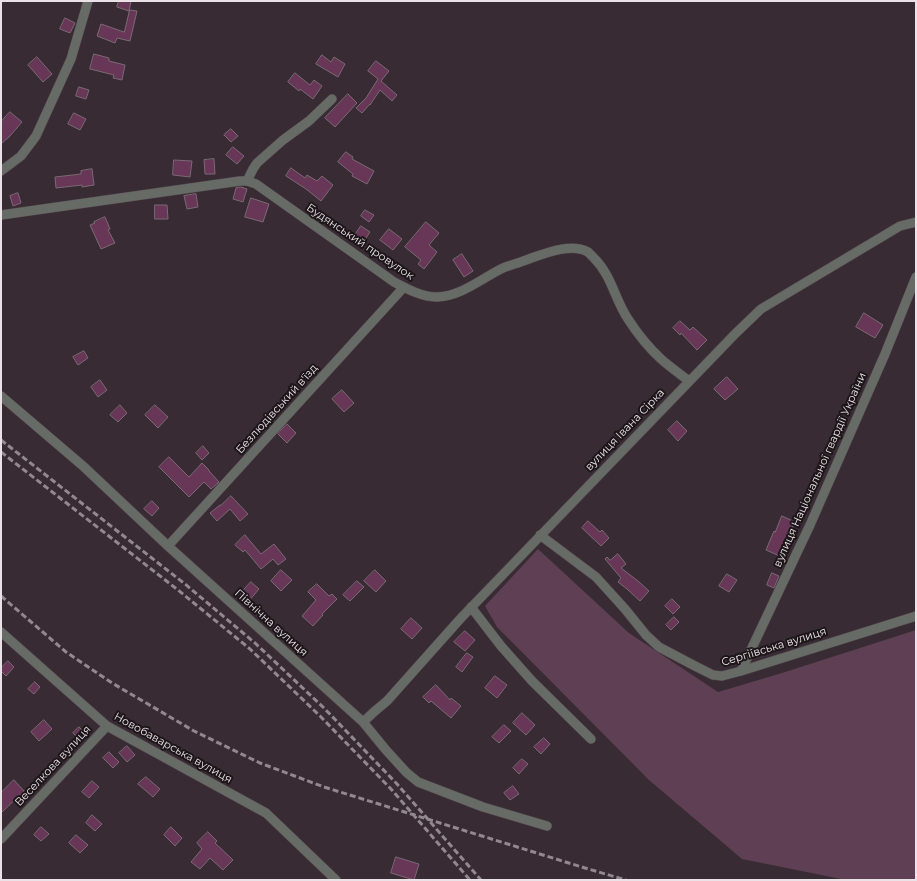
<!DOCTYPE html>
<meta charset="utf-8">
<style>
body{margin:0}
#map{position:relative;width:917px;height:881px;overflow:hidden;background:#382b33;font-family:Montserrat,sans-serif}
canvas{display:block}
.frame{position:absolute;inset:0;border:2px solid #ebe2e7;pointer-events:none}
</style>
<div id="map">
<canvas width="917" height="881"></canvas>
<div class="frame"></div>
</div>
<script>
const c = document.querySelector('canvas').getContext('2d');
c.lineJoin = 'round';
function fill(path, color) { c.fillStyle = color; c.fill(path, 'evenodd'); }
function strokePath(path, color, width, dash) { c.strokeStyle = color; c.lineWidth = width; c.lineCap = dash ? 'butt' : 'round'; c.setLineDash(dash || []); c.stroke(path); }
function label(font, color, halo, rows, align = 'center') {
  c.font = font + ' Montserrat,sans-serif'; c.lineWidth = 4; c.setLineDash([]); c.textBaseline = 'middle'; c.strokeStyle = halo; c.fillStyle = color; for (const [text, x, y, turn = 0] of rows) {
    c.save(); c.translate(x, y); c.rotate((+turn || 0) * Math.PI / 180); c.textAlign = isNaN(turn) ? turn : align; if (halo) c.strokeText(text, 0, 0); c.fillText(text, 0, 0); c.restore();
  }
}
fill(new Path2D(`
 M538,549L629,633L718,692L782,673L916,630V880H846L742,859L649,780L497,627L485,606Z`), '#5f3f53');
const building = new Path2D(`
 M119,1H131L129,11L117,7Z
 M130,10L137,11L130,41L117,38L115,43L97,36L101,24L124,32Z
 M65,18L75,23L70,33L60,29Z
 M94,54L109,58V61L125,65L122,80L113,78L114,75L90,69Z
 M322,55L331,62L334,57L345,64L338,77L316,64Z
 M37,57L52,74L43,82L28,65Z
 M376,61L389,71L381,81L397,95L392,101L380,90L370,105V104L362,113L356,108L366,98L378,79L368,71Z
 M295,73L310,85L314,80L322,86L313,99L300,89L299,91L288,82Z
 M79,87L89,90L86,99L76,96Z
 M348,94L357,103L335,127L325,118Z
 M10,112L22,122L10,136L1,144V122Z
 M74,113L86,119L80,130L68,124Z
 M231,129L238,136L231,142L224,135Z
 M233,147L244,156L237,164L226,155Z
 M346,152L353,157L352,159L374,171L367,184L352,176L353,174L338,162Z
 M214,159L215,174H205L204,160Z
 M174,160L192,161L190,177L173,175Z
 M291,168L305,178L307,175L317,181L322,176L333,185L321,201L306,189L286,176Z
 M92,169L94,185L82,187V185L56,188L55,177L81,174V171Z
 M241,187L247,189L243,202L233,199L236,188Z
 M18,193L21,203L13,206L10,196Z
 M196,194L198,207L187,209L184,196Z
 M251,198L269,204L263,222L245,217Z
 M155,205H167L168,219H155Z
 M365,210L374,215L369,222L361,216Z
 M105,217L110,229L108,230L115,243L101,249L90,225L95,223L94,222Z
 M426,222L439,233L429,245L437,252L424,269L418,264L421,260L405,247Z
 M361,226L370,232L362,244L353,238Z
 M389,229L402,239L393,250L380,240Z
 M462,254L473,271L464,277L453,260Z
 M864,313L883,325L875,338L856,327Z
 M680,321L690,330L693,327L707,340L697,350L681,333L680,335L673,328Z
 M84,351L88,358L78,365L73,357Z
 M727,377L738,389L725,400L714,389Z
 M100,380L107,390L98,397L91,387Z
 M342,390L354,403L344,412L332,399Z
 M120,405L127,413L118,422L110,415Z
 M155,405L168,417L158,428L145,415Z
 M677,421L687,431L678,441L668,430Z
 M287,424L296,433L287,443L278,434Z
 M203,446L209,453L202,460L196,453Z
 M169,457L189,477L202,463L209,470V471L219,482L211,489L204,482L189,497L159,467Z
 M231,496L248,514L240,521L230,509L217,521L210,513L220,505H221Z
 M152,501L159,508L152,516L144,509Z
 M782,516L795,522L788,537L789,538L782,557L766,550L774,531L775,532Z
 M588,521L600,532L602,530L609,538L601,546L582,528Z
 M245,535L261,554L274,544L286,559L278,565L273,559L261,569L245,550L243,552L235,545Z
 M618,554L626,564L621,568L638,581L649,591L640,601L627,589L618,582L621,578L605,559L607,557L610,560Z
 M281,570L292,580L281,591L271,581Z
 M375,570L386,581L376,592L364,581Z
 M772,573L779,576L774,588L767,585Z
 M727,574L737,580L729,592L719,586Z
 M357,581L364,587L350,601L343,595Z
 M251,582L259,589L248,602L240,594Z
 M317,584L329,596L332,594L337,599L322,614L323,615L313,626L302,616L316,600L308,592Z
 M672,599L680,607L673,614L665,606Z
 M674,617L679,622L671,630L666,625Z
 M411,618L422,628L412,639L401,629Z
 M465,631L475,640L465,651L454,642Z
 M467,653L473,657L462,672L456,667Z
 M8,661L14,667L6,676L1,671V668Z
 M495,676L507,685L497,698L485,688Z
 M35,682L40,687L34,694L28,689Z
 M436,685L450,700L451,698L461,706L451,718L431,701L429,703L423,697Z
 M522,713L535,725L526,735L513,723Z
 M44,720L52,729L39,741L31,732Z
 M504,725L511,731L499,743L492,737Z
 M79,727L85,733L79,739L73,733Z
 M544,738L550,744L541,754L534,747Z
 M127,746L135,755L127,762L119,753Z
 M109,752L119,762L113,768L103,758Z
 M522,759L528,764L519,774L513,768Z
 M146,777L160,789L153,797L138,784Z
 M14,780L24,791L1,813V793Z
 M92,781L99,787L89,798L82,792Z
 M513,786L519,794L510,800L504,793Z
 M92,815L102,824L95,831L86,823Z
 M41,827L49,834L41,841L34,835Z
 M171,827L182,838L175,846L164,835Z
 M208,832L217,841L215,843L233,860L223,870L210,858L200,869L191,862L202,849L197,843Z
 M76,835L88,845L80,853L69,843Z
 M396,857L419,864L414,880L391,873Z`);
fill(building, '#683757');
strokePath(building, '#796a73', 1);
const street = new Path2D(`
 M1,171L21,156L36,136L71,59L88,1
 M247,181L253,169L257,163L283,140L309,121L332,99
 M1,215L240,181H247L256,184L394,282C407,289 422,297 437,297C462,296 482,278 503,268C510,265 519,263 526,260C543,254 571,242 588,252C590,254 592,256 594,258C612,276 615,300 628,319C637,333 648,347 661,359C670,367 680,374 689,381
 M1,396L83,466L168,546L363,722L386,750L406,772L418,782L483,807L547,826
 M540,535L596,577L625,609L646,635L659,647L695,666L713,675L722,676L741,671L916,616
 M168,546L404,287
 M471,607L501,646L532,681L591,739
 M1,632L107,726L266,813L336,880
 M741,671L810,525L885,354L916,277
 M363,722L375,711L387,701L461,618L735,334L761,309L900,226L916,222
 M1,839L107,726`);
strokePath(street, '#554850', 10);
strokePath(street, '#666b65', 9);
strokePath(new Path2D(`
 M1,440L185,584L255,643L324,708L397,784L481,880
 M1,452L178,590L250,649L320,716L391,789L470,880
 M1,596L66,652L112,683L194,731L260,763L324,787L585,868L626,880`), '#93888f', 3, [6, 3]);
label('11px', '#ebe2e7', '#1c1619', [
 ["Будянський провулок",360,242,34],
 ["Безлюдівський в'їзд",277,409,-48],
 ["вулиця Івана Сірка",625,430,-46],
 ["вулиця Національної гвардії України",820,470,-66],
 ["Північна вулиця",271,623,42],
 ["Сергіївська вулиця",774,647,-17],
 ["Новобаварська вулиця",173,748,29],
 ["Веселкова вулиця",53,766,-47]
]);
</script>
